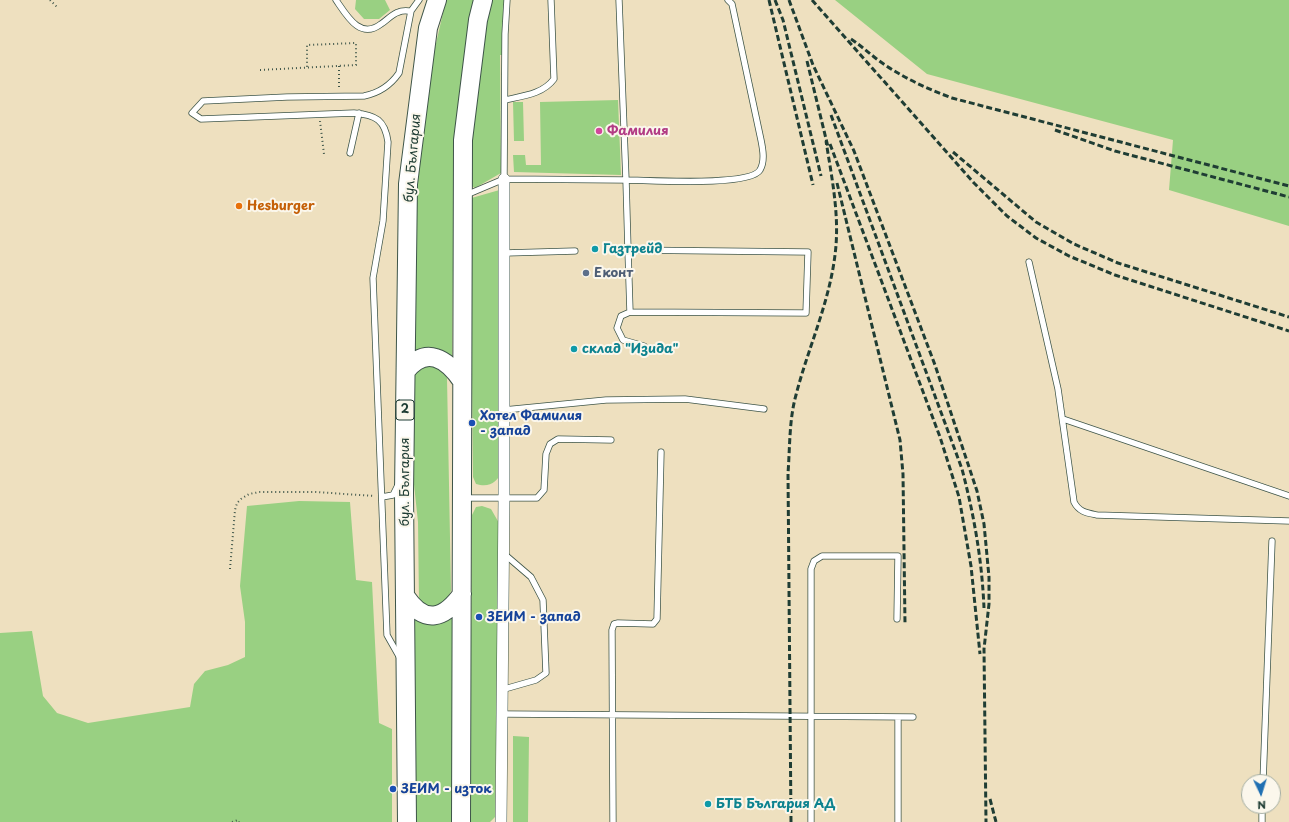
<!DOCTYPE html>
<meta charset="utf-8">
<style>
body{margin:0}
#map{position:relative;width:1289px;height:822px;overflow:hidden;background:#eee0bf;font-family:"Playpen Sans",sans-serif}
canvas{display:block}
.north{position:absolute;left:1241px;top:774px;width:40px;height:40px;box-sizing:border-box;background:#fbf7ec;border:1px solid #a3ada2;border-radius:50%;rotate:176deg;font-size:11px;font-weight:700;line-height:16px;text-align:center;color:#1f3d34}
.north::after{content:'';display:block;margin:auto;width:14px;height:18px;background:#1f6fb2;clip-path:polygon(50% 0,100% 100%,50% 72%,0 100%)}
</style>
<div id="map">
<canvas width="1289" height="822"></canvas>
<div class="north">N</div>
</div>
<script>
const c = document.querySelector('canvas').getContext('2d');
c.lineJoin = 'round';
function fill(path, color) { c.fillStyle = color; c.fill(path, 'evenodd'); }
function strokePath(path, color, width, dash) { c.strokeStyle = color; c.lineWidth = width; c.lineCap = dash ? 'butt' : 'round'; c.setLineDash(dash || []); c.stroke(path); }
function label(font, color, halo, rows, align = 'center') {
  c.font = font + ' "Playpen Sans",sans-serif'; c.lineWidth = 4; c.setLineDash([]); c.textBaseline = 'middle'; c.strokeStyle = halo; c.fillStyle = color; for (const [text, x, y, turn = 0] of rows) {
    c.save(); c.translate(x, y); c.rotate((+turn || 0) * Math.PI / 180); c.textAlign = isNaN(turn) ? turn : align; if (halo) c.strokeText(text, 0, 0); c.fillText(text, 0, 0); c.restore();
  }
}
fill(new Path2D(`
 M356,0H385L390,10L379,19H364L355,9Z
 M446,0H478L454,179L452,360L412,356L414,209L428,78Z
 M491,0H504V55H500L501,173L475,188L468,184L477,75Z
 M835,0H1289V226L1169,190L1173,140L927,74Z
 M618,100L621,175L514,172L513,155H525L526,165H541L540,102Z
 M513,102H523L524,141H514Z
 M503,189V470C497,482 490,488 476,484L473,477L472,379L466,338L468,199Z
 M430,362L441,368L447,378L451,591L444,605L427,609L419,602L418,522L412,466L414,375L419,366Z
 M299,501L350,502L356,580L372,582L379,723L392,729V822H0V633L32,631L43,696L57,713L88,723L190,707L194,684L205,671L228,665L245,657V622L240,586L247,506Z
 M482,506L491,509L499,523L495,817L490,822H467V682L471,643L472,515L476,507Z
 M413,615L452,616L453,822H414Z
 M513,736L529,737L528,822H513Z`), '#99d082');
const service = new Path2D(`
 M336,0C347,16 360,40 381,24C386,21 393,13 399,12C402,10 408,11 411,11
 M619,0L626,180C648,180 750,187 760,170C765,161 763,150 761,140L732,4L728,0
 M505,100C523,96 543,94 554,79L551,0
 M350,153L359,113
 M504,179L505,34L507,0
 M466,195L504,179L626,180L628,250
 M505,253L575,251
 M1029,262L1058,389L1074,502C1079,512 1087,513 1097,515L1289,521
 M630,312L628,250L808,252L806,313L630,312L621,316L617,328L623,340L644,346
 M504,410L606,400L685,399L764,409
 M1063,419L1289,496
 M382,497L393,495L398,485
 M464,498H537L544,490L546,454L550,444L558,439L611,440
 M400,658L387,635L373,278L383,221L388,142C385,120 376,115 354,113L201,119L192,113L203,101L287,97L364,96C379,93 390,86 399,73L411,11L419,0
 M501,690L536,680L546,673L543,600L531,577L503,553
 M502,714L913,717
 M898,717V822
 M1263,782L1272,541
 M613,822L612,630L614,624L618,623L653,624L657,619L661,452
 M811,822V569L814,561L822,556H898L897,619
 M1262,822V806`);
const minor = new Path2D(`
 M501,822L504,497V179`);
const trunk = new Path2D(`
 M406,371C426,345 447,359 462,381
 M406,597C425,625 444,619 462,594
 M407,822L404,492L408,184L428,28L437,0
 M461,822L463,140L478,20L483,0`);
strokePath(service, '#3e5549', 7);
strokePath(minor, '#3e5549', 12);
strokePath(trunk, '#3e5549', 20);
strokePath(new Path2D(`
 M50,0L58,8
 M339,66V88
 M260,70L356,65V43L307,45V67
 M320,121L324,154
 M230,569L235,510L237,503L241,499L249,494L260,492H316L374,496
 M232,822L238,820L239,822`), '#3e5549', 2, [1, 3]);
strokePath(service, '#fff', 5.5);
strokePath(minor, '#fff', 11);
strokePath(trunk, '#fff', 18);
strokePath(new Path2D(`
 M769,0L813,185
 M775,0L783,20L821,176
 M789,0L813,65L854,151L935,365L977,491L984,524L989,577V604L984,649L986,822
 M812,0L974,183L1007,216L1036,238L1069,256L1115,275L1289,331
 M851,39C863,47 873,57 885,65C906,79 928,89 952,98L1289,186
 M807,61L828,147
 M831,115L962,469C974,515 982,560 984,608
 M1055,130L1115,151L1289,197
 M830,144L940,437L959,497L971,566L980,654
 M953,152L1036,222L1074,244L1118,263L1289,317
 M837,183L900,440L903,474L905,624
 M990,799L996,822
 M791,822L788,473C790,447 789,420 796,395C808,348 829,304 835,255C840,217 832,179 826,141`), '#1f3d34', 3, [6, 3]);
for (const [x, y, r, color] of [
 [599,131,4,"#d1479c"],
 [239,206,4,"#e8710a"],
 [595,249,4,"#0f9aa8"],
 [586,273,4,"#5c6f8a"],
 [574,349,4,"#0f9aa8"],
 [472,423,4,"#1a4fb4"],
 [479,617,4,"#1a4fb4"],
 [393,789,4,"#1a4fb4"],
 [708,804,4,"#0f9aa8"]
]) { const dot = new Path2D(); dot.arc(x, y, r, 0, 2 * Math.PI); c.fillStyle = color; c.fill(dot); strokePath(dot, '#fbf7ec', 1.5); }
for (const [x, y, w] of [
 [405,410,18]
]) { const box = new Path2D(); box.roundRect(x - w / 2, y - 10, w, 20, 3); c.fillStyle = '#fbf7ec'; c.fill(box); strokePath(box, '#1f3d34', 1); }
label('bold 12px', '#1f3d34', null, [
 ["2",405,410]
]);
label('bold 13px', '#b23c85', '#fbf7ec', [
 ["Фамилия",607,131]
], 'left');
label('13px', '#1f3d34', '#fbf7ec', [
 ["бул. България",413,158,-85],
 ["бул. България",405,482,-90]
]);
label('bold 13px', '#c56008', '#fbf7ec', [
 ["Hesburger",247,206]
], 'left');
label('bold 13px', '#0d838f', '#fbf7ec', [
 ["Газтрейд",603,249],
 ["склад \"Изида\"",582,349],
 ["БТБ България АД",716,804]
], 'left');
label('bold 13px', '#4e5e75', '#fbf7ec', [
 ["Еконт",594,273]
], 'left');
label('bold 13px', '#164399', '#fbf7ec', [
 ["Хотел Фамилия",480,416],
 ["- запад",480,431],
 ["ЗЕИМ - запад",487,617],
 ["ЗЕИМ - изток",401,789]
], 'left');
</script>
